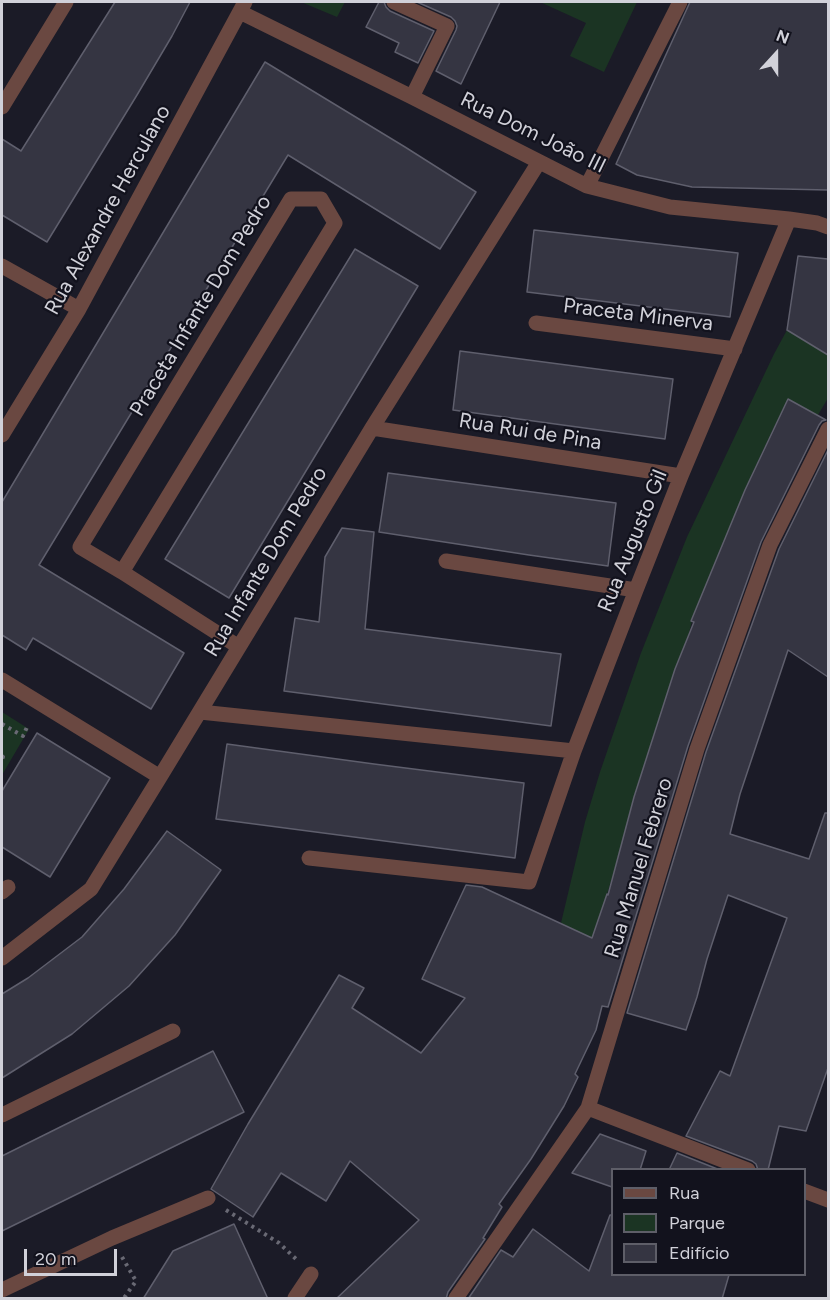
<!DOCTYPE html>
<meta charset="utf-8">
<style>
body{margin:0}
#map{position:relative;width:830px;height:1300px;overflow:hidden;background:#1b1b27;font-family:Figtree,sans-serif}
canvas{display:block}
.frame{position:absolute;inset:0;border:3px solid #d1d1d9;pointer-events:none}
.legend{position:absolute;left:611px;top:1168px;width:195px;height:108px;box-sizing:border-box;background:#12121d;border:2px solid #5e5e68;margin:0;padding:8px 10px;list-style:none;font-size:18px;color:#d1d1d9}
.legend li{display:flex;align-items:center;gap:12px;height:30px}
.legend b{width:30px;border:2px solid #5e5e68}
.north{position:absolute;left:746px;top:24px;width:60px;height:60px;-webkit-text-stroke:4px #12121d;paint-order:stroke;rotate:21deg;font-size:16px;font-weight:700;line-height:24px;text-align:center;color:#d1d1d9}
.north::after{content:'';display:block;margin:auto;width:21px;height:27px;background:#d1d1d9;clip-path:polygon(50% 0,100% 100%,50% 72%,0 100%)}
.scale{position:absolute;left:24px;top:1249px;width:93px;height:27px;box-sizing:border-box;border:3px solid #d1d1d9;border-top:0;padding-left:8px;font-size:18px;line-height:21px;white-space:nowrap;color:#d1d1d9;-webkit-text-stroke:4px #12121d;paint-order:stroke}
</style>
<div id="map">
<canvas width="830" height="1300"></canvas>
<div class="frame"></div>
<ul class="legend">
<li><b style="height:8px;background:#6a4841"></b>Rua</li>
<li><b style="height:16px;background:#1b3423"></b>Parque</li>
<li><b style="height:16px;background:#353542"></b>Edifício</li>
</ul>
<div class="north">N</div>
<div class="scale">20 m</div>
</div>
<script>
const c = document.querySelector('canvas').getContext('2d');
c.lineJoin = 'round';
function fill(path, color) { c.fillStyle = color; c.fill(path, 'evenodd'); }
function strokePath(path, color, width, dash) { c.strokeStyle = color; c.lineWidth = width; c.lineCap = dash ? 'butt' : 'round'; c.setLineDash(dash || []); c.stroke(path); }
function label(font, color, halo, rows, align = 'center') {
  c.font = font + ' Figtree,sans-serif'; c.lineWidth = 4.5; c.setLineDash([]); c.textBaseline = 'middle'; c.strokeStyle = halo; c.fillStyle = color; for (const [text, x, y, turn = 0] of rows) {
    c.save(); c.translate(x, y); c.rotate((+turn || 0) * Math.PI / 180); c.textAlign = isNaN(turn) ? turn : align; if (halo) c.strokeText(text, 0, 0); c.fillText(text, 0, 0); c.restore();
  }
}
fill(new Path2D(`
 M301,2H345L337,17Z
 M540,2H637L604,72L570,56L586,23Z
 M787,330L828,355V398L818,415L788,400C750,471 723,546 692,621L688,637L675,669L634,797L614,872L607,894L604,923L596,945L574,930L561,923L585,822L600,772L641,653L687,537L774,354Z
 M2,712L29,729L2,775Z`), '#1b3423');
const building = new Path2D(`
 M115,2H190L172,36L137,95L47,242L2,215V139L21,151Z
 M379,2H384L386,7L390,11L434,31L418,63L395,52L399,43L366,27Z
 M417,2H500L461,84L436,71L456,30L457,26L455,21L451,17Z
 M690,2H828V190L692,187L637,175L616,164Z
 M265,62L405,147L476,192L440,249L288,155L39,565L184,653L151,709L33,638L26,650L2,635V502Z
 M534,230L738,253L730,317L527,292Z
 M355,249L418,286L229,598L165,559Z
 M798,256L828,259V355L787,330Z
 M460,351L673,379L665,439L453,410Z
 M788,399L826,420L822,421L819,425L761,542L688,746L608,1007L602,1006L596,1030L575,1074L578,1077L564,1106L531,1159L499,1204L502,1207L483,1238L485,1239L448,1292L446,1299H336L419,1220L350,1161L326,1201L281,1173L253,1217L211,1189L248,1124L339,975L364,988L352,1008L421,1053L465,998L422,979L466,885L482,887L592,938L607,894L608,895L634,797L675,669L694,622L691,621L745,490Z
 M828,450V677L788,650L740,794L730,834L809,859L825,813H828V1068L806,1131L779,1126L768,1170H758L756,1164L752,1161L686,1136L720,1071L730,1076L787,918L728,895L707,959L697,997L686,1030L627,1013L706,752L779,549Z
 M388,473L616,503L608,566L529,555L379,532Z
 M342,528L374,532L365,629L561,654L551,726L284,691L295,618L319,622L325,557Z
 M37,733L110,778L50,877L2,847V791Z
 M227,744L374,764L524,783L515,858L216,819Z
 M167,831L221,870L175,935L129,986L72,1034L2,1078V994L28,978L82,937L124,889Z
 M213,1051L244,1112L2,1231V1156Z
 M600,1134L646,1151L640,1170H612V1187L572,1173Z
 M677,1153L720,1170H669Z
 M610,1215H612V1275H729L722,1299H468L501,1250L513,1257L533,1229L589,1271Z
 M234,1224L268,1299H143L173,1251Z`);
fill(building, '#353542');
strokePath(building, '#5f5f6d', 1.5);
strokePath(new Path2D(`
 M2,724L23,736L27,727
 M2,756L3,757L2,759
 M226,1210L279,1243L296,1259
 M122,1257L136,1281L124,1298`), '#696974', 4, [3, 4.5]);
strokePath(new Path2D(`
 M394,2L447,26L412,97
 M240,12L412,97L587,186L670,207L789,219L817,223L828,227
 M2,107L66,2
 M587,186L680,2
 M2,266L79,309
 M536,323L735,349
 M372,428L681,476
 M2,435L79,309L245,2
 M446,561L636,590
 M122,572L80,547L291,199H321L335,223L122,572L239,647
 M2,680L160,777
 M200,712L574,751
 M309,858L529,882L574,751L636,590L681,476L789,219
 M2,892L8,887
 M2,958L91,889L160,777L372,428L539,162
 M588,1108L748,1170
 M2,1115L173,1031
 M804,1191L828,1200
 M2,1290L112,1238L208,1198
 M295,1298L311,1274
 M456,1298L588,1108L697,749L770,545L828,429`), '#6a4841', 15);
label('21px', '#d1d1d9', '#12121d', [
 ["Rua Dom João III",533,133,26],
 ["Rua Alexandre Herculano",108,210,-61],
 ["Praceta Infante Dom Pedro",201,306,-59],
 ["Praceta Minerva",638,315,7],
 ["Rua Rui de Pina",530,432,9],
 ["Rua Augusto Gil",633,541,-68],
 ["Rua Infante Dom Pedro",266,562,-59],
 ["Rua Manuel Febrero",639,868,-73]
]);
</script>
